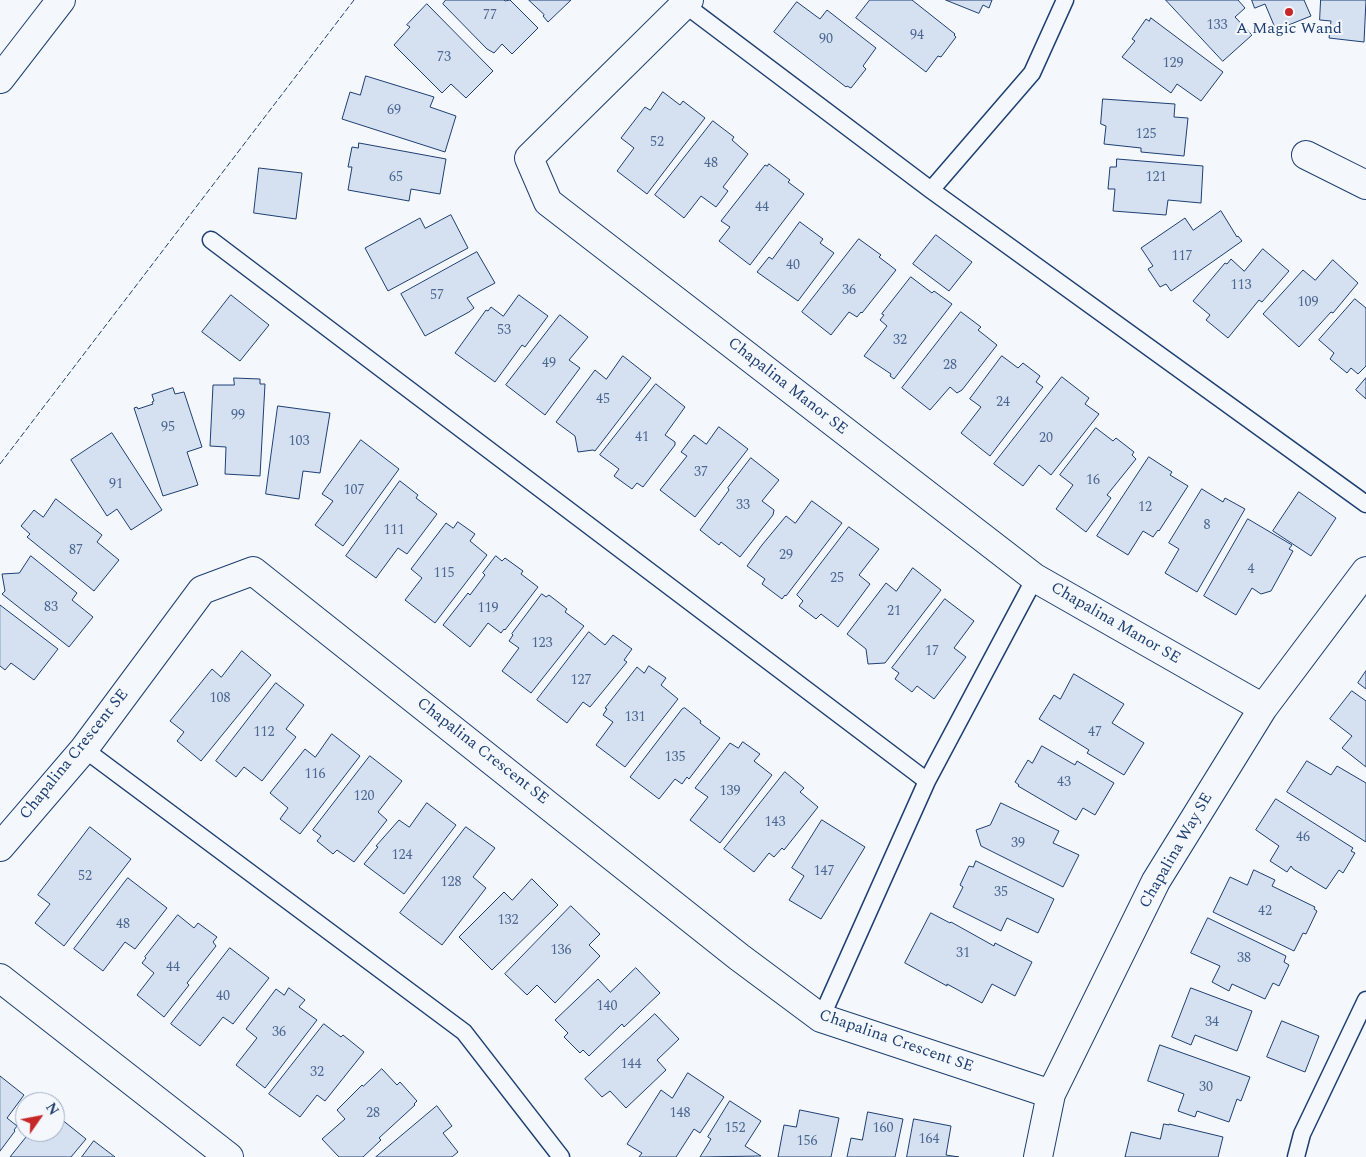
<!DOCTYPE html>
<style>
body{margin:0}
#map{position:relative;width:1366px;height:1157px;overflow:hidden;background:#f4f7fb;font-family:Spectral,serif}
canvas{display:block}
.north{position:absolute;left:15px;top:1092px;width:50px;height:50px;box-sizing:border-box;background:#f4f7fb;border:1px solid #9eadc5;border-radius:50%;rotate:57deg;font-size:14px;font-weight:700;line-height:20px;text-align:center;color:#1d3f73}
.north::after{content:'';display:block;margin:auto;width:18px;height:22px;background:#c62828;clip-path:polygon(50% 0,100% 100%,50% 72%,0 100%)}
</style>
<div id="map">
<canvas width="1366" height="1157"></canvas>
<div class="north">N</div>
</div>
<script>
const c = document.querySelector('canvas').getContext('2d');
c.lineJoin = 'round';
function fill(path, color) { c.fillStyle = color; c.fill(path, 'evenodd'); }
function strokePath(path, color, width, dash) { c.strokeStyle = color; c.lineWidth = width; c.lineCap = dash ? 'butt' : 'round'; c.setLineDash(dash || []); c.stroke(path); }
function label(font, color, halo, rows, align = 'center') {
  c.font = font + ' Spectral,serif'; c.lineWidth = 4; c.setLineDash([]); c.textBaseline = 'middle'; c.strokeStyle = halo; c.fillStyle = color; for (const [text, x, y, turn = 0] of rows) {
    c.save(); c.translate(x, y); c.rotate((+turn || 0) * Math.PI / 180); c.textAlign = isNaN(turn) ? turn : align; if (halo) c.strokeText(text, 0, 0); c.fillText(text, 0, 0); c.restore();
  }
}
const building = new Path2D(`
 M446,0H504L505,1L510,0L538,28L512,54L502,44L494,53L487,49L443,4Z
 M529,0H571L548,22L543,16L544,15Z
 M870,0H912L955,34L954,35L956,37L941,57L938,56L926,72L856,18Z
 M946,0H992L989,8L983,5L979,13Z
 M1166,0H1238L1245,8L1235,17L1252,35L1223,61Z
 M1252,0H1304L1311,16L1276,30L1265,4L1255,8Z
 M1321,0H1366L1364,42L1329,38L1331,21L1320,20Z
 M797,2L820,19L827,10L876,48L863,66L866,69L851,88L847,86L846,87L774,32Z
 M427,4L493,71L466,98L451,84L442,93L394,45L410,27L407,25Z
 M1151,18L1223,72L1201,101L1177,84L1171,93L1122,57L1135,41L1132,39L1146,19L1149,21Z
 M366,76L434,97L430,107L456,116L445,152L342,119L350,92L360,95Z
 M663,92L680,105L683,101L705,118L647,194L617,171L634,148L621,138L645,107L650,110Z
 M1103,99L1175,104L1174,117L1188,118L1184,156L1141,152V148L1104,144L1106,126L1101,124Z
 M713,121L734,137L732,140L748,154L723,187L728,191L716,207L701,196L684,218L655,195Z
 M359,143L446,159L440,194L411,189L409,201L348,190L352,167H348L352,147L358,148Z
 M1117,159L1203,166L1201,203L1168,200L1166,215L1113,211L1115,189H1108L1110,167H1116Z
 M769,164L790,180L788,182L804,194L750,265L719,241L730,227L721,221L765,165L767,166Z
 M259,168L302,173L296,219L254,213Z
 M1221,211L1237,237L1238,236L1242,241L1171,291L1166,284L1160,287L1148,269L1153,266L1141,248L1185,218L1193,230Z
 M451,215L468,248L388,291L365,248L420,218L425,228Z
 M800,222L823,239L820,243L834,253L798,301L757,272L769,257L772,259Z
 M936,235L972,262L949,291L913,264Z
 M859,239L881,255L879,257L896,270L862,313L861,312L857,317L849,312L831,335L802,312Z
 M1263,249L1289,271L1262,302L1259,300L1228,338L1206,320L1210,315L1193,301L1225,263L1227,264L1231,259L1244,271Z
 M477,252L495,283L467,298L474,308L469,312L425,336L401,294Z
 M1333,260L1358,283L1333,313L1331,312L1299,347L1263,314L1303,270L1315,280Z
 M911,277L932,293L934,291L952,304L894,379L890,376L891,374L864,356L887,326L880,320L884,315L882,314Z
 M231,295L269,325L240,361L202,332Z
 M519,295L548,316L525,347L522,345L495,382L455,353L486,310L488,311L491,307L503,316Z
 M1355,299L1366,308V366L1358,374L1351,368L1347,373L1330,359L1334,353L1319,340Z
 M961,312L981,327L978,330L997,345L962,390L957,393L950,387L930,410L902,388Z
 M560,315L588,337L569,360L580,368L545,415L506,385Z
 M623,356L651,378L595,451L593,450L578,452L575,436L556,422L595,370L606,379Z
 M1002,356L1018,368L1023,363L1040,376L1036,382L1043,387L990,456L961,433L981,407L970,399Z
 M1062,377L1089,398L1085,404L1099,414L1051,475L1039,465L1023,486L994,464Z
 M234,378L260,379V384H265L260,476L225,474L226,447L210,446L213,385H234Z
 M1366,378V399L1356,390Z
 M656,384L685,407L665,435L675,442V445L643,487L637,483L632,489L614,476L619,469L600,455Z
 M173,388L175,394L184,392L202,447L187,452L198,485L163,496L134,408L137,407L138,409L153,404L152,402L154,401L152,395Z
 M278,406L330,413L320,473L303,471L299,499L266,494Z
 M719,427L748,449L695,517L660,490L687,456L681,452L694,435L706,444Z
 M1096,428L1113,441L1116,438L1134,452L1132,455L1136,459L1107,495L1111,498L1086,532L1056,509L1073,485L1060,475Z
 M112,433L162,510L131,530L117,509L107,516L71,460Z
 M361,440L399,469L343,546L315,525L333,501L322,494L326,488Z
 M1149,457L1172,472L1170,475L1188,486L1159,531L1158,530L1153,537L1143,531L1128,555L1097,536Z
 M751,458L779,480L762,501L774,510L773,515L740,557L721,542L719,545L700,530L729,490L728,488Z
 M400,481L418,495L416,498L437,514L407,554L398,548L376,578L346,556Z
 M1202,489L1223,502L1225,498L1245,509L1197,592L1165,573L1179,549L1169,543Z
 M1299,492L1336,518L1311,556L1273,531Z
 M56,499L102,535L97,542L119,560L94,591L27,537L30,534L21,526L34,510L43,517Z
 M812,501L842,523L786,596L785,595L782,599L762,584L765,579L747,566L762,545L786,516L795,523Z
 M1248,519L1292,545L1289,549L1293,551L1271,591L1261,594L1252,588L1236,615L1204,596Z
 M458,522L475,534L470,541L487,555L435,623L405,600L422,578L411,569L446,523L453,528Z
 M849,527L879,549L859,575L870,584L838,627L821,614L816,619L799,606L803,601L797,595Z
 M31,556L77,593L72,600L93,617L69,647L2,594L5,591L2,574L19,573Z
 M496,556L502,561L505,558L523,571L521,574L538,587L505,630L504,629L501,633L488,623L470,647L443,625L468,593L470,595L485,575L483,573Z
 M913,568L941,590L885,663L868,664L866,649L847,634L886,583L896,591Z
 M542,594L546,597L549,595L567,609L565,612L584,626L531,693L502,671L519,648L509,641L513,635L512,634Z
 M945,599L974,621L954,648L966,657L934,699L917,686L912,692L895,679L899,673L892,668Z
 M0,605L58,649L34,680L11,663L5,670L0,666Z
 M589,632L605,645L613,635L632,649L624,660L627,662L590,707L583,702L567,723L537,700Z
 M242,651L271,675L201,761L177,741L184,732L170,721L212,669L221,677Z
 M649,666L666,678L661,685L678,699L625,767L596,745L613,722L603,715L607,709L605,708L637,667L644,673Z
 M1366,671V689L1358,683Z
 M1074,674L1124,704L1112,723L1144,743L1124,775L1087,753L1089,750L1039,719L1054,695L1060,699Z
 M276,683L304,705L286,729L296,737L262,781L244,767L236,777L216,761Z
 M1352,691L1366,701V767L1342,748L1352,736L1330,719Z
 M685,708L701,721L700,723L720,738L689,779L687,777L682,784L675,779L659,799L630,777L682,709Z
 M332,734L360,756L300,834L280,819L288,808L270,793L305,749L315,757Z
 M743,742L760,754L754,761L772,775L720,843L690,820L708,797L695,788L730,743L738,748Z
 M1042,746L1075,765L1077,761L1114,783L1095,815L1083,808L1076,820L1018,786L1019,785L1015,782L1028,760L1032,763Z
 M370,756L402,781L378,812L387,820L354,862L337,850L333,854L317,841L321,836L313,830Z
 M1307,761L1331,775L1337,766L1366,783V842L1287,792Z
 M785,772L804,788L800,792L818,807L784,850L782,848L774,857L769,853L754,872L724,849Z
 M1276,799L1353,848L1351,851L1355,853L1343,873L1339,870L1326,889L1293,869L1291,866L1287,872L1270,861L1279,846L1256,830Z
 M427,803L456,825L404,894L364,864L378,847L376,846L399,820L409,827Z
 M1001,803L1059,831L1053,843L1079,855L1063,887L981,846L976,830L990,825Z
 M822,820L865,847L821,919L789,900L804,876L792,868Z
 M90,827L131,859L64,946L35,923L50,904L38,895Z
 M466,827L495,848L473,877L486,888L442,945L400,913Z
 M976,861L1054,899L1038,933L1007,918L1001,931L953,907L963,887L960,885L969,866L973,867Z
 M1254,870L1275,880L1272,886L1315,907L1314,909L1317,911L1306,934L1303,933L1294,951L1213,912L1230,877L1247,885Z
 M128,878L167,908L135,949L125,942L103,971L74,949Z
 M532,879L558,905L492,970L459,937L504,892L512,900Z
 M571,906L600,934L589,945L600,956L555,1003L537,985L527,995L505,974Z
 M931,913L950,923L951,922L994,946L995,943L1032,962L1015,996L992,984L982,1003L947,984V986L905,963Z
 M178,915L194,928L198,923L217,937L213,942L216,946L187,983L189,985L164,1017L137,995L154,973L142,963L146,958L145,957Z
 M1208,918L1286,956L1284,962L1289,965L1279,986L1273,983L1265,999L1232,984L1229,991L1212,982L1220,966L1191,953Z
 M230,948L269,978L233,1024L223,1017L200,1046L171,1024Z
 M636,968L660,993L624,1027L622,1024L589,1056L583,1050L580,1053L564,1037L568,1033L555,1020L598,979L610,992Z
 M289,988L305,1000L299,1007L317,1020L265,1088L236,1065L257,1038L246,1029L276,989L284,995Z
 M1191,988L1252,1011L1237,1051L1195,1035L1191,1045L1172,1037Z
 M655,1014L679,1039L657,1060L666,1070L626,1108L610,1091L602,1097L585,1079Z
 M1282,1021L1319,1036L1305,1072L1267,1057Z
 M324,1024L341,1037L343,1035L364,1052L325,1101L317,1095L300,1117L269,1094Z
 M1160,1045L1250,1077L1241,1101L1237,1099L1229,1122L1197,1111L1195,1117L1178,1111L1184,1094L1148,1081Z
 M382,1069L397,1085L400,1082L417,1101L414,1104L415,1105L379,1138L381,1140L363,1157H339L322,1139L345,1119L337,1110L362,1085L363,1086Z
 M688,1073L724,1097L700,1133L694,1129L676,1157H639L642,1153L627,1144L661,1090L672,1098Z
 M0,1076L24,1095L7,1118L17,1126L14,1130L15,1131L0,1151Z
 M730,1101L761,1121L745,1146L761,1156L700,1157L711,1139L708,1137Z
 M437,1106L452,1126L443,1133L458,1152L452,1157H376Z
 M800,1110L839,1118L831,1157H778L784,1125L796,1127Z
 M868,1112L903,1119L895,1157H847L851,1138L862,1140Z
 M56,1115L86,1139L71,1157H10L30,1132L38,1139L43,1132H55Z
 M914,1119L951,1126L946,1155L959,1157H907Z
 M1164,1124L1169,1125V1124L1223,1137L1218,1157H1125L1131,1132L1160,1139Z
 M94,1141L115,1157H82Z`);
fill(building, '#d5e0f0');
strokePath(building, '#1d3f73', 1);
const service = new Path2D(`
 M684,4L931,190L1366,504
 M931,190L1032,73L1065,0
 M211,240L927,781
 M84,749L464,1032L561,1157
 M821,1018L927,781L1035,578
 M1296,1157L1302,1134L1366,1000`);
const minor = new Path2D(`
 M689,0L529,158L548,202L1035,578L1263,708
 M1306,155L1366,185
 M0,847L84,749L202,590L253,571L739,957L821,1018L1051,1094
 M0,978L229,1157
 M1038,1157L1051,1094L1156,881L1263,708L1366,571`);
const motorway = new Path2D(`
 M0,79L61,0`);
strokePath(service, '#1d3f73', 19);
strokePath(minor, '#1d3f73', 30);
strokePath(motorway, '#1d3f73', 30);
strokePath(service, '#f4f7fb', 16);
strokePath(minor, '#f4f7fb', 28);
strokePath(motorway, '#f4f7fb', 28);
strokePath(new Path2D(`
 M0,464L354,0`), '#1d3f73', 1, [6, 2.5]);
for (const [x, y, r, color] of [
 [1289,12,5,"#c62828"]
]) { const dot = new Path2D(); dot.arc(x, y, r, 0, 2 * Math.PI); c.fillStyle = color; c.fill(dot); strokePath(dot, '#f4f7fb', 2); }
label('14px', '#4b6792', null, [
 ["77",490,16],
 ["133",1217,26],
 ["94",917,36],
 ["90",826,40],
 ["73",444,58],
 ["129",1173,64],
 ["69",394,111],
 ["125",1146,135],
 ["52",657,143],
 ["48",711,164],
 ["65",396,178],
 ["121",1156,178],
 ["44",762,208],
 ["117",1182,257],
 ["40",793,266],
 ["113",1241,286],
 ["36",849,291],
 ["57",437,296],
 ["109",1308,303],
 ["53",504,331],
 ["32",900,341],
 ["49",549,364],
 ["28",950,366],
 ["45",603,400],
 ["24",1003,403],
 ["99",238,416],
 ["95",168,428],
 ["41",642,438],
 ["20",1046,439],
 ["103",299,442],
 ["37",701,473],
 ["16",1093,481],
 ["91",116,485],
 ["107",354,491],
 ["33",743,506],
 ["12",1145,508],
 ["8",1207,526],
 ["111",394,531],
 ["87",76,551],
 ["29",786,556],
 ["4",1251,570],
 ["115",444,574],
 ["25",837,579],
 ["83",51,608],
 ["119",488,609],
 ["21",894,612],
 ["123",542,644],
 ["17",932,652],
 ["127",581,681],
 ["108",220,699],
 ["131",635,718],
 ["112",264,733],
 ["47",1095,733],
 ["135",675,758],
 ["116",315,775],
 ["43",1064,783],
 ["139",730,792],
 ["120",364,797],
 ["143",775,823],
 ["46",1303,838],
 ["39",1018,844],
 ["124",402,856],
 ["147",824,872],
 ["52",85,877],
 ["128",451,883],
 ["35",1001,893],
 ["42",1265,912],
 ["132",508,921],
 ["48",123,925],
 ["136",561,951],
 ["31",963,954],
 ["38",1244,959],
 ["44",173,968],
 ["40",223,997],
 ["140",607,1007],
 ["34",1212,1023],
 ["36",279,1033],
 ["144",631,1065],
 ["32",317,1073],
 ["30",1206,1088],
 ["28",373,1114],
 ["148",680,1114],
 ["152",735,1129],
 ["160",883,1129],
 ["164",929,1140],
 ["156",807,1142]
]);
label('16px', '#1d3f73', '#f4f7fb', [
 ["A Magic Wand",1289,30]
]);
label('16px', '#1d3f73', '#f4f7fb', [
 ["Chapalina Manor SE",787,387,38],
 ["Chapalina Manor SE",1115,624,30],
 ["Chapalina Crescent SE",482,752,38],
 ["Chapalina Crescent SE",75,755,-51],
 ["Chapalina Way SE",1177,851,-60],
 ["Chapalina Crescent SE",896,1042,19]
]);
</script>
